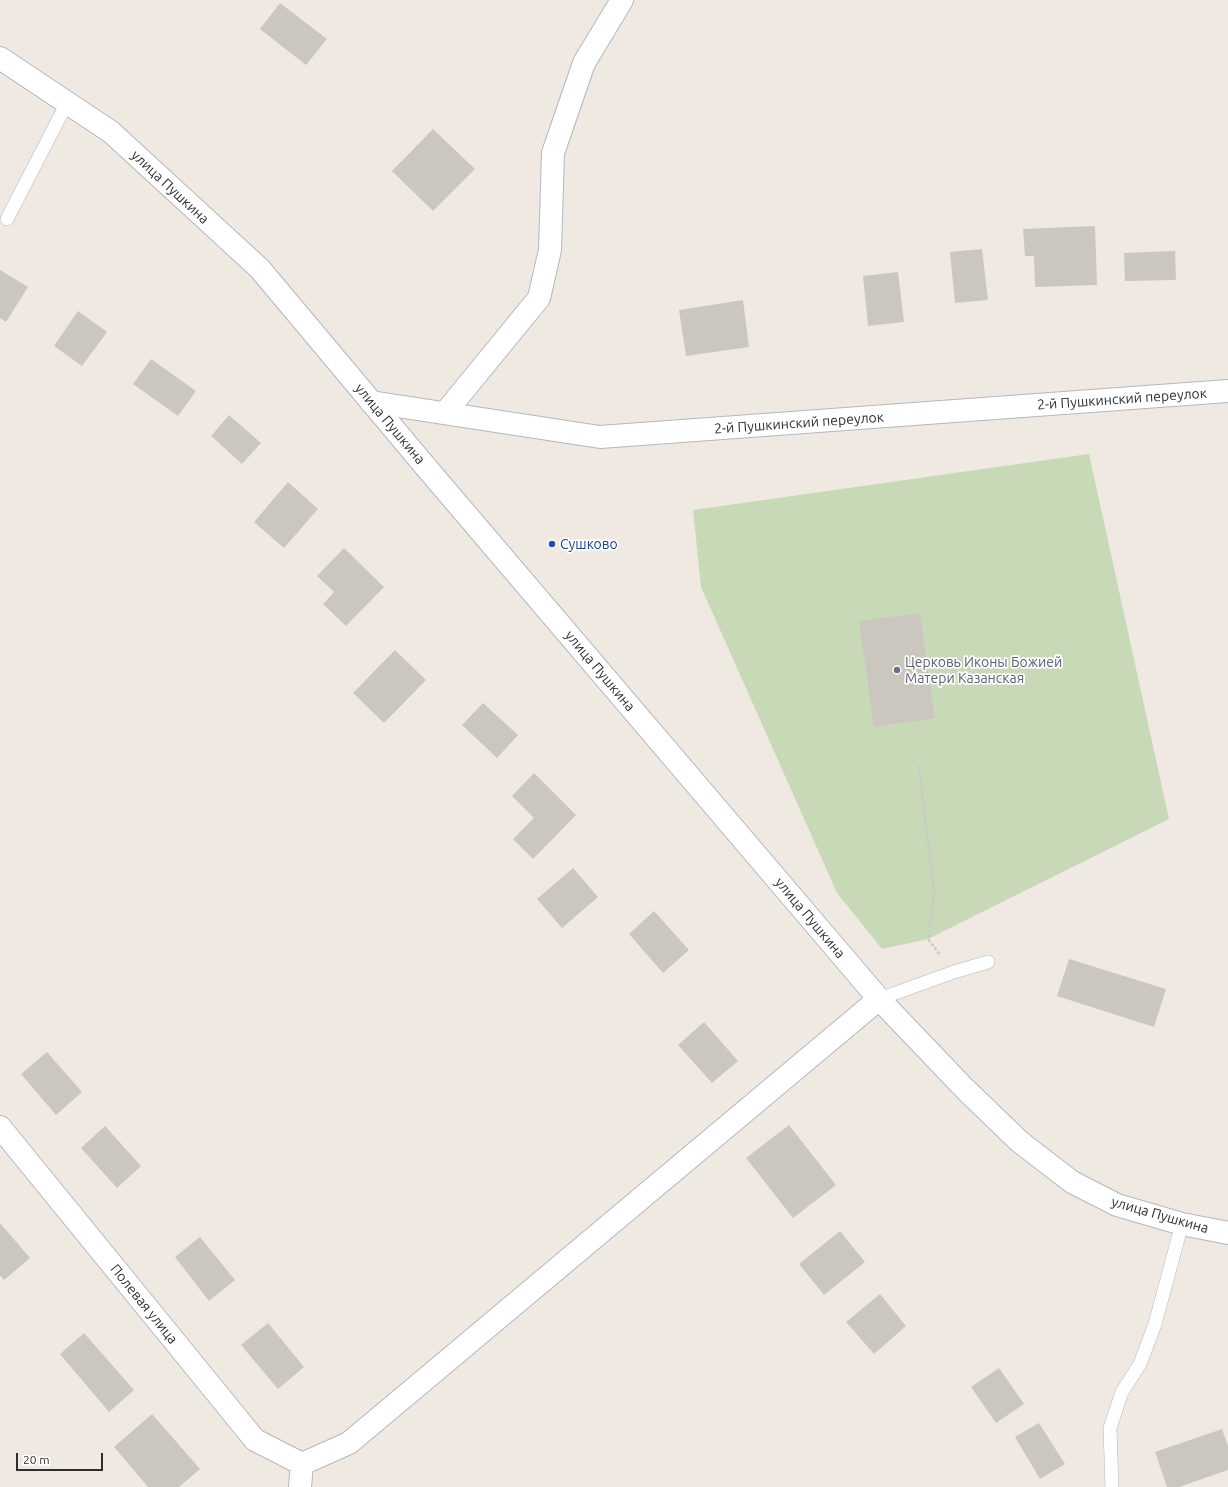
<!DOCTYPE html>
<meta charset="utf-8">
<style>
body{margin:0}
#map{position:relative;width:1228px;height:1487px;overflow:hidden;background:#efe9e1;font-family:Ubuntu,sans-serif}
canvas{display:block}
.scale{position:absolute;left:16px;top:1453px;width:87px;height:18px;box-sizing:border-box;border:2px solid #2e2e2e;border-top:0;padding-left:5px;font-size:12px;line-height:14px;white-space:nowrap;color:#2e2e2e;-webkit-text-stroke:3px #fff;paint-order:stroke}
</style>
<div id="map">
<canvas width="1228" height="1487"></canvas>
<div class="scale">20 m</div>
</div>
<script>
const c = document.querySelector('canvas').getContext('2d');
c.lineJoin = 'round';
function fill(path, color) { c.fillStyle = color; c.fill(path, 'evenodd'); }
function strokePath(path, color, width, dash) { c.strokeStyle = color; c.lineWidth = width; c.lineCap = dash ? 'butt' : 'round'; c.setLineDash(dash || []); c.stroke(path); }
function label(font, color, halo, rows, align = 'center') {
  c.font = font + ' Ubuntu,sans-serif'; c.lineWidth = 3.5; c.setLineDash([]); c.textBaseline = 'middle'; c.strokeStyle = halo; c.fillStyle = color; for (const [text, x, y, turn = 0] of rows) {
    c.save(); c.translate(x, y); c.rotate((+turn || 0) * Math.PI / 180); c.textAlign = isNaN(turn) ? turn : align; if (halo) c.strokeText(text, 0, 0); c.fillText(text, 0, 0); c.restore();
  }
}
fill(new Path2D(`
 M1089,454L1169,819L928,939L882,949L837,893L701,587L693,510Z`), '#c8d9b8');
fill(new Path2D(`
 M280,3L327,39L306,65L260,29Z
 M433,129L475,169L433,211L392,171Z
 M1095,226L1097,285L1035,287L1034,256H1025L1023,229Z
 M982,249L988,300L955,303L950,252Z
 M1175,251L1176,280L1125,281L1124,253Z
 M0,270L28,287L6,322L0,318Z
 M898,272L904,322L868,326L863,276Z
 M743,300L749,347L686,356L679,310Z
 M78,311L107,332L82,366L54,346Z
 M151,359L196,391L178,416L133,384Z
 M229,415L261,443L242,464L211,436Z
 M288,482L318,509L284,548L254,522Z
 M344,548L384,587L346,626L323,604L334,592L317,576Z
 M920,613L935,718L874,727L859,621Z
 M395,650L426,680L384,723L353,693Z
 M483,703L518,735L497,758L462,725Z
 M534,773L576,815L533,859L513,839L534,818L512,796Z
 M573,868L598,897L562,928L537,899Z
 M654,911L689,950L663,973L629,934Z
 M1069,959L1166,989L1154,1027L1057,996Z
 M704,1022L738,1061L712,1083L678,1045Z
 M47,1052L82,1092L56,1115L21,1074Z
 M789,1125L836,1185L793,1218L746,1158Z
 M105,1126L141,1166L117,1188L81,1148Z
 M0,1223L30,1258L4,1280L0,1275Z
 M840,1231L865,1262L824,1295L799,1264Z
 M200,1237L235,1280L209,1301L175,1257Z
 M880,1294L906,1326L874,1354L846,1322Z
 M268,1323L304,1367L278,1389L241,1345Z
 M84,1333L134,1390L109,1412L60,1354Z
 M999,1368L1024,1404L996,1423L971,1387Z
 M152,1414L200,1469L179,1487H148L114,1447Z
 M1039,1423L1065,1464L1040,1479L1015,1437Z
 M1222,1429L1228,1446V1470L1179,1487H1167L1155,1452Z`), '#cbc7bf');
const service = new Path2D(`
 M7,219L67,103
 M879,999L954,972L988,962
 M1112,1487L1110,1428L1122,1392L1140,1364L1155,1324L1182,1224`);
const minor = new Path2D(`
 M371,402L600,437L1228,391
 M445,413L539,298L550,250L553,153L584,63L622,0
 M0,1127L255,1440L302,1464
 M302,1464L349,1443L879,999
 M300,1487L302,1464`);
const secondary = new Path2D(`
 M0,58L111,132L260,269L425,466L879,999L965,1089L1020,1142L1072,1182L1117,1205L1182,1224L1228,1233`);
strokePath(service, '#b4b7c1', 14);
strokePath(minor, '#b4b7c1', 24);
strokePath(secondary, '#b4b7c1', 24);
strokePath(new Path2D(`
 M919,766L934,892L928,939L940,955`), '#c9c9c9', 2.5, [3, 2]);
strokePath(service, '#fff', 13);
strokePath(minor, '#fff', 22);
strokePath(secondary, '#fff', 22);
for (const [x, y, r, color] of [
 [552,544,4,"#1a4fb4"],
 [897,670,4,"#6b7280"]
]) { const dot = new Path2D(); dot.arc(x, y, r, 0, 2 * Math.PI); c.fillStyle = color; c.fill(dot); strokePath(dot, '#fff', 1.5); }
label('14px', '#2e2e2e', '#fff', [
 ["улица Пушкина",170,187,43],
 ["2-й Пушкинский переулок",1122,399,-4],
 ["2-й Пушкинский переулок",799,423,-4],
 ["улица Пушкина",390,424,50],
 ["улица Пушкина",600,671,50],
 ["улица Пушкина",810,918,50],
 ["улица Пушкина",1160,1215,16],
 ["Полевая улица",144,1304,51]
]);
label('14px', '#164399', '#fff', [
 ["Сушково",560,544]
], 'left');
label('14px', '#5b616d', '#fff', [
 ["Церковь Иконы Божией",905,662],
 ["Матери Казанская",905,678]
], 'left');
</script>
